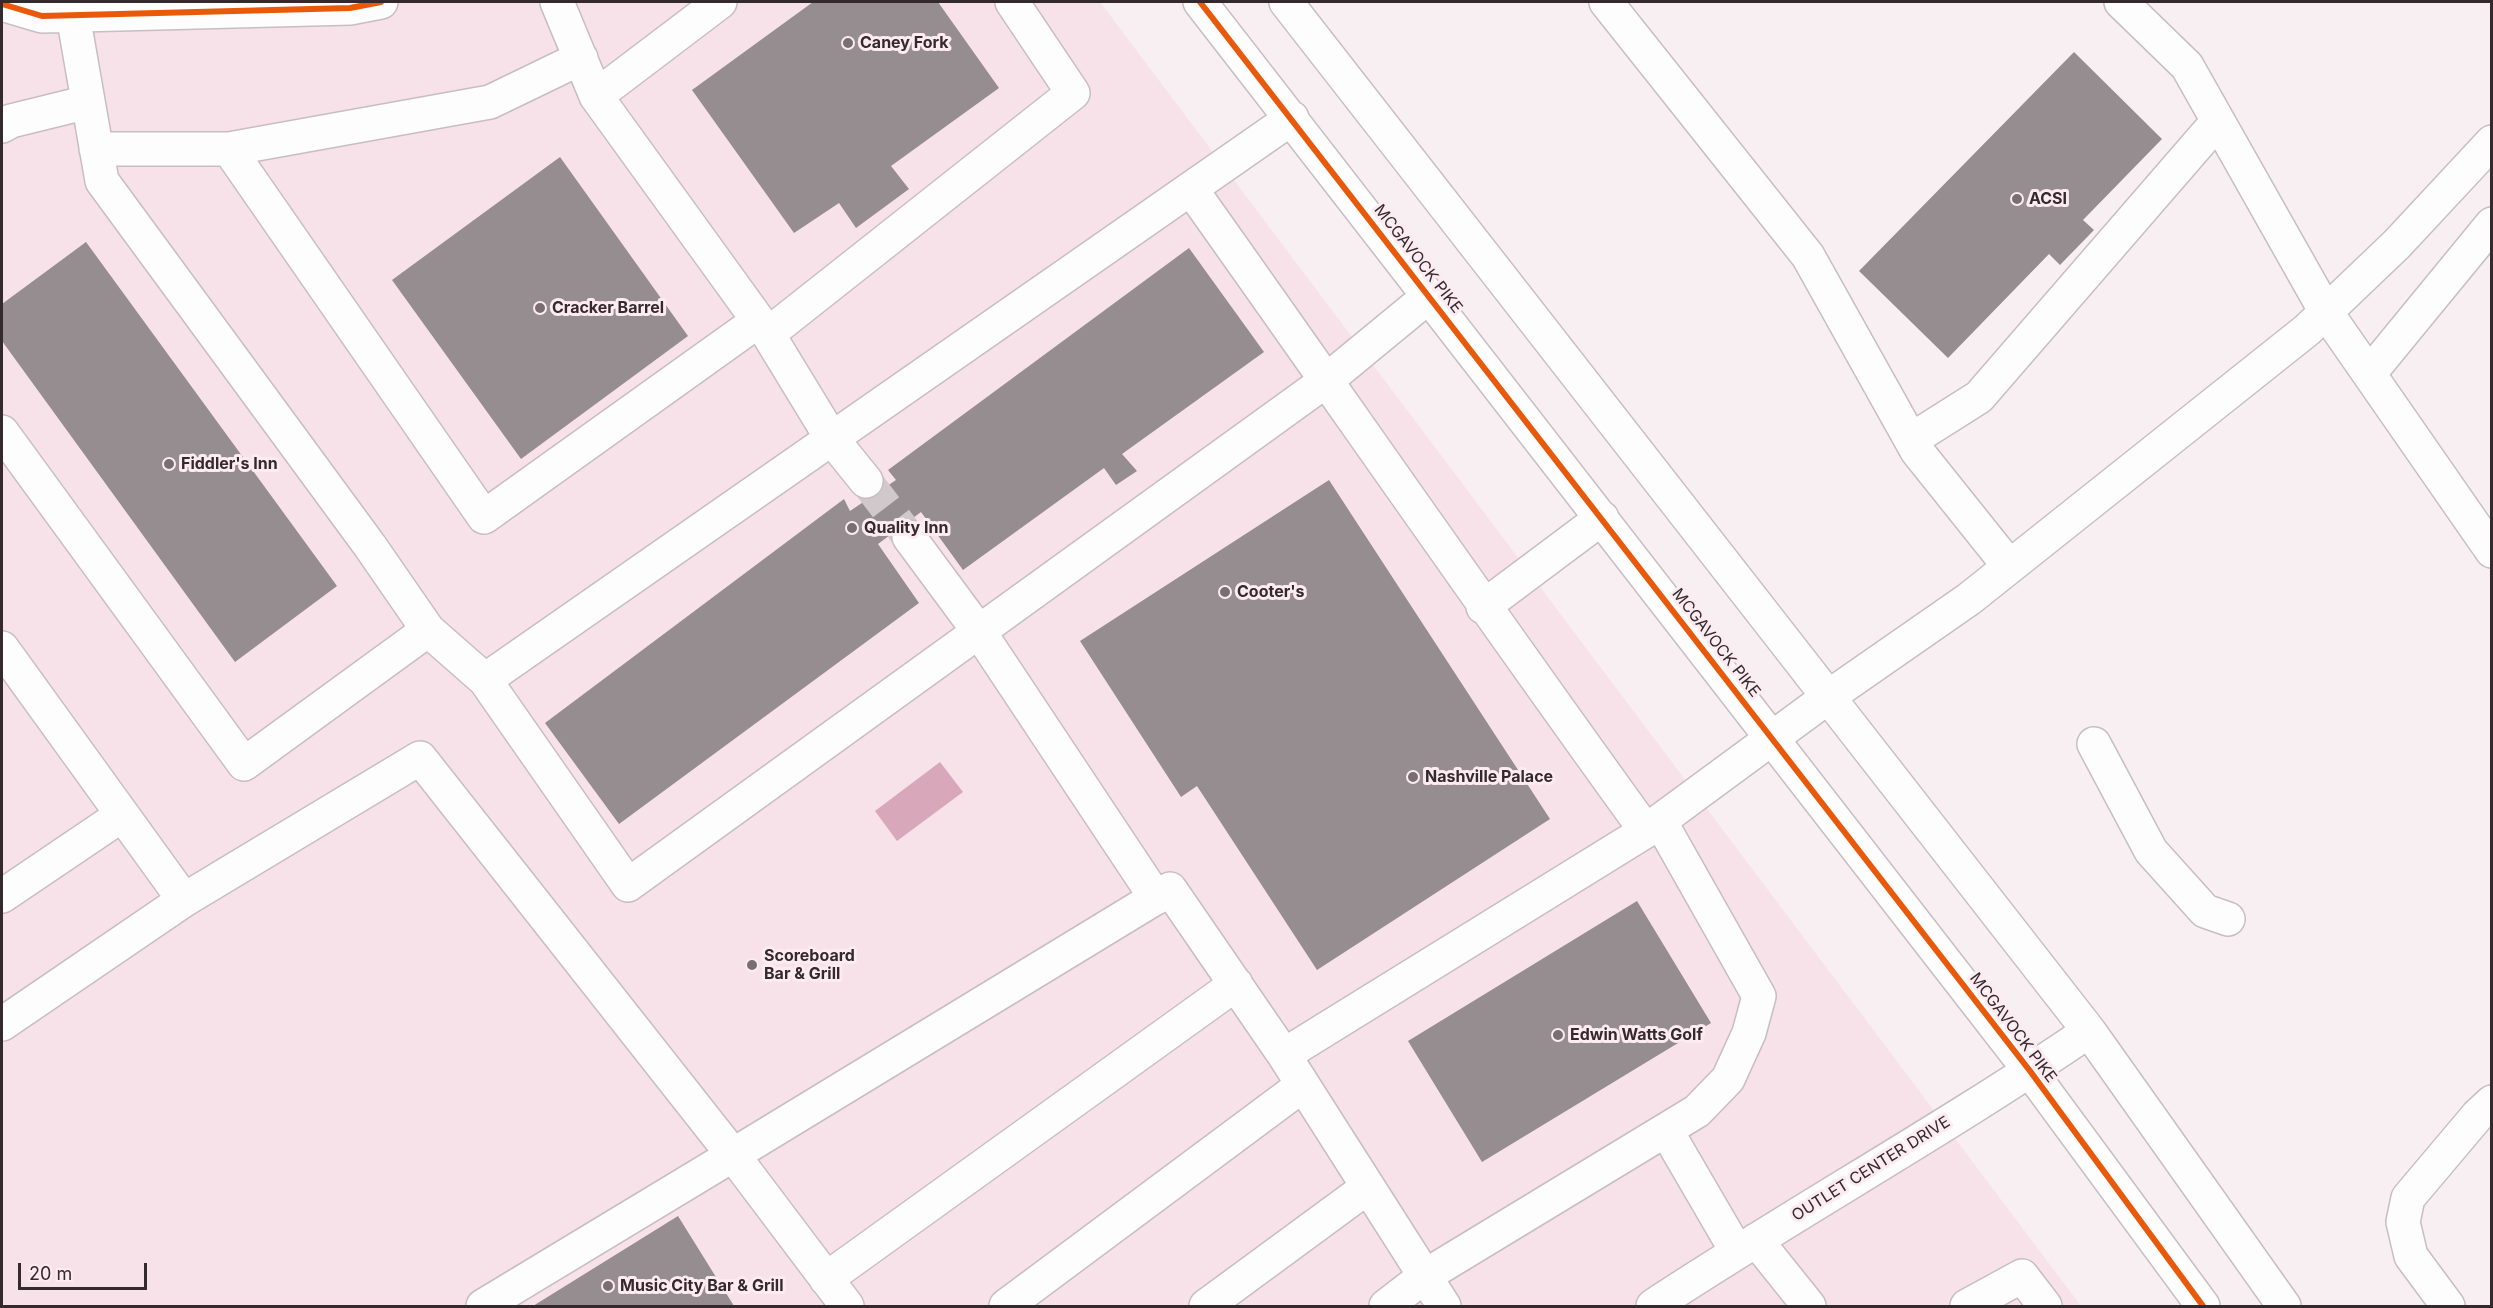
<!DOCTYPE html>
<style>
body{margin:0}
#map{position:relative;width:2493px;height:1308px;overflow:hidden;background:#f8eff2;font-family:Inter,sans-serif}
canvas{display:block}
.frame{position:absolute;inset:0;border:3px solid #342a2d;pointer-events:none}
.scale{position:absolute;left:18px;top:1263px;width:129px;height:27px;box-sizing:border-box;border:3px solid #342a2d;border-top:0;padding-left:8px;font-size:18px;line-height:21px;white-space:nowrap;color:#342a2d;-webkit-text-stroke:4px #fcebf1;paint-order:stroke}
</style>
<div id="map">
<canvas width="2493" height="1308"></canvas>
<div class="frame"></div>
<div class="scale">20 m</div>
</div>
<script>
const c = document.querySelector('canvas').getContext('2d');
c.lineJoin = 'round';
function fill(path, color) { c.fillStyle = color; c.fill(path, 'evenodd'); }
function strokePath(path, color, width, dash) { c.strokeStyle = color; c.lineWidth = width; c.lineCap = dash ? 'butt' : 'round'; c.setLineDash(dash || []); c.stroke(path); }
function label(font, color, halo, rows, align = 'center') {
  c.font = font + ' Inter,sans-serif'; c.lineWidth = 6; c.setLineDash([]); c.textBaseline = 'middle'; c.strokeStyle = halo; c.fillStyle = color; for (const [text, x, y, turn = 0] of rows) {
    c.save(); c.translate(x, y); c.rotate((+turn || 0) * Math.PI / 180); c.textAlign = isNaN(turn) ? turn : align; if (halo) c.strokeText(text, 0, 0); c.fillText(text, 0, 0); c.restore();
  }
}
fill(new Path2D(`
 M2,2H1100L2081,1306H2Z`), '#f6e2e8');
fill(new Path2D(`
 M940,762L963,792L897,841L875,811Z`), '#d8a7b9');
fill(new Path2D(`
 M813,2H938L999,88L891,166L909,189L856,228L839,203L794,233L692,90Z
 M2074,52L2162,139L2083,220L2094,230L2060,265L2049,254L1948,358L1859,271Z
 M560,157L688,336L521,459L392,280Z
 M86,242L337,586L235,662L2,341V304Z
 M1189,248L1264,352L1122,454L1137,471L1116,485L1104,468L963,570L921,512L878,544L919,603L619,824L545,723L844,499L850,511L896,480L888,470Z
 M1329,480L1550,819L1317,970L1197,786L1181,797L1080,641Z
 M1637,901L1711,1023L1482,1162L1408,1041Z
 M678,1216L734,1306H533Z`), '#968d90');
strokePath(new Path2D(`
 M866,481L909,537`), '#d1c8cb', 33, [33, 16]);
const minor = new Path2D(`
 M557,2L596,96L768,334L832,439L866,481
 M1200,2L2030,1071L2203,1306
 M1286,2L2089,1031L2284,1306
 M1606,2L1808,256L1917,451L2009,566
 M2121,2L2187,66L2326,312L2492,551
 M2,4L42,16L350,8L381,2
 M596,96L720,2
 M1292,118L485,680L628,885L1327,380L1429,296
 M2,126L11,121L88,102
 M96,149H229L490,102L581,58
 M229,149L484,517L758,321
 M1191,189C1343,403 1492,619 1646,831
 M768,334L1073,93L1012,2
 M2369,374L2492,224
 M2,432L244,764L428,630L370,546L102,181L73,15L75,2
 M1911,440L1979,397L2218,121
 M909,537L980,633L1156,898
 M1483,607L1602,518
 M428,630L485,680
 M2,648L184,900
 M2094,744L2151,851L2205,911L2228,919
 M2,896L122,815
 M2,1024L184,900L420,758L733,1155L1170,889L1284,1055
 M1666,1130L1737,1252
 M1756,1240L1809,1306
 M826,1279L1236,984
 M483,1306L733,1155L847,1306
 M1006,1306L1303,1085
 M1206,1306L1368,1187
 M1386,1306L1425,1276L1697,1111L1728,1079L1749,1033L1759,996L1660,821
 M1444,1306L1284,1055L1646,831L1828,697L1969,599L2307,330L2397,244L2492,142
 M1653,1306C1796,1212 1947,1128 2089,1031
 M1967,1306L2022,1276L2045,1306
 M2448,1306L2411,1256L2403,1222L2408,1198L2478,1115L2492,1102`);
strokePath(minor, '#c8bec2', 36);
strokePath(minor, '#fefdfd', 33);
strokePath(new Path2D(`
 M1200,2L2030,1071L2203,1306
 M2,4L42,16L350,8L381,2`), '#e8590c', 6);
for (const [x, y, r, color] of [
 [848,43,6,"#796f72"],
 [2017,199,6,"#796f72"],
 [540,308,6,"#796f72"],
 [169,464,6,"#796f72"],
 [852,528,6,"#796f72"],
 [1225,592,6,"#796f72"],
 [1413,777,6,"#796f72"],
 [752,965,6,"#796f72"],
 [1558,1035,6,"#796f72"],
 [608,1286,6,"#796f72"]
]) { const dot = new Path2D(); dot.arc(x, y, r, 0, 2 * Math.PI); c.fillStyle = color; c.fill(dot); strokePath(dot, '#fcebf1', 2); }
label('bold 16px', '#342a2d', '#fcebf1', [
 ["Caney Fork",860,43],
 ["ACSI",2029,199],
 ["Cracker Barrel",552,308],
 ["Fiddler's Inn",181,464],
 ["Quality Inn",864,528],
 ["Cooter's",1237,592],
 ["Nashville Palace",1425,777],
 ["Scoreboard",764,956],
 ["Bar & Grill",764,974],
 ["Edwin Watts Golf",1570,1035],
 ["Music City Bar & Grill",620,1286]
], 'left');
label('16px', '#342a2d', '#fcebf1', [
 ["MCGAVOCK PIKE",1418,259,52],
 ["MCGAVOCK PIKE",1716,643,52],
 ["MCGAVOCK PIKE",2013,1028,53],
 ["OUTLET CENTER DRIVE",1871,1169,-32]
]);
</script>
